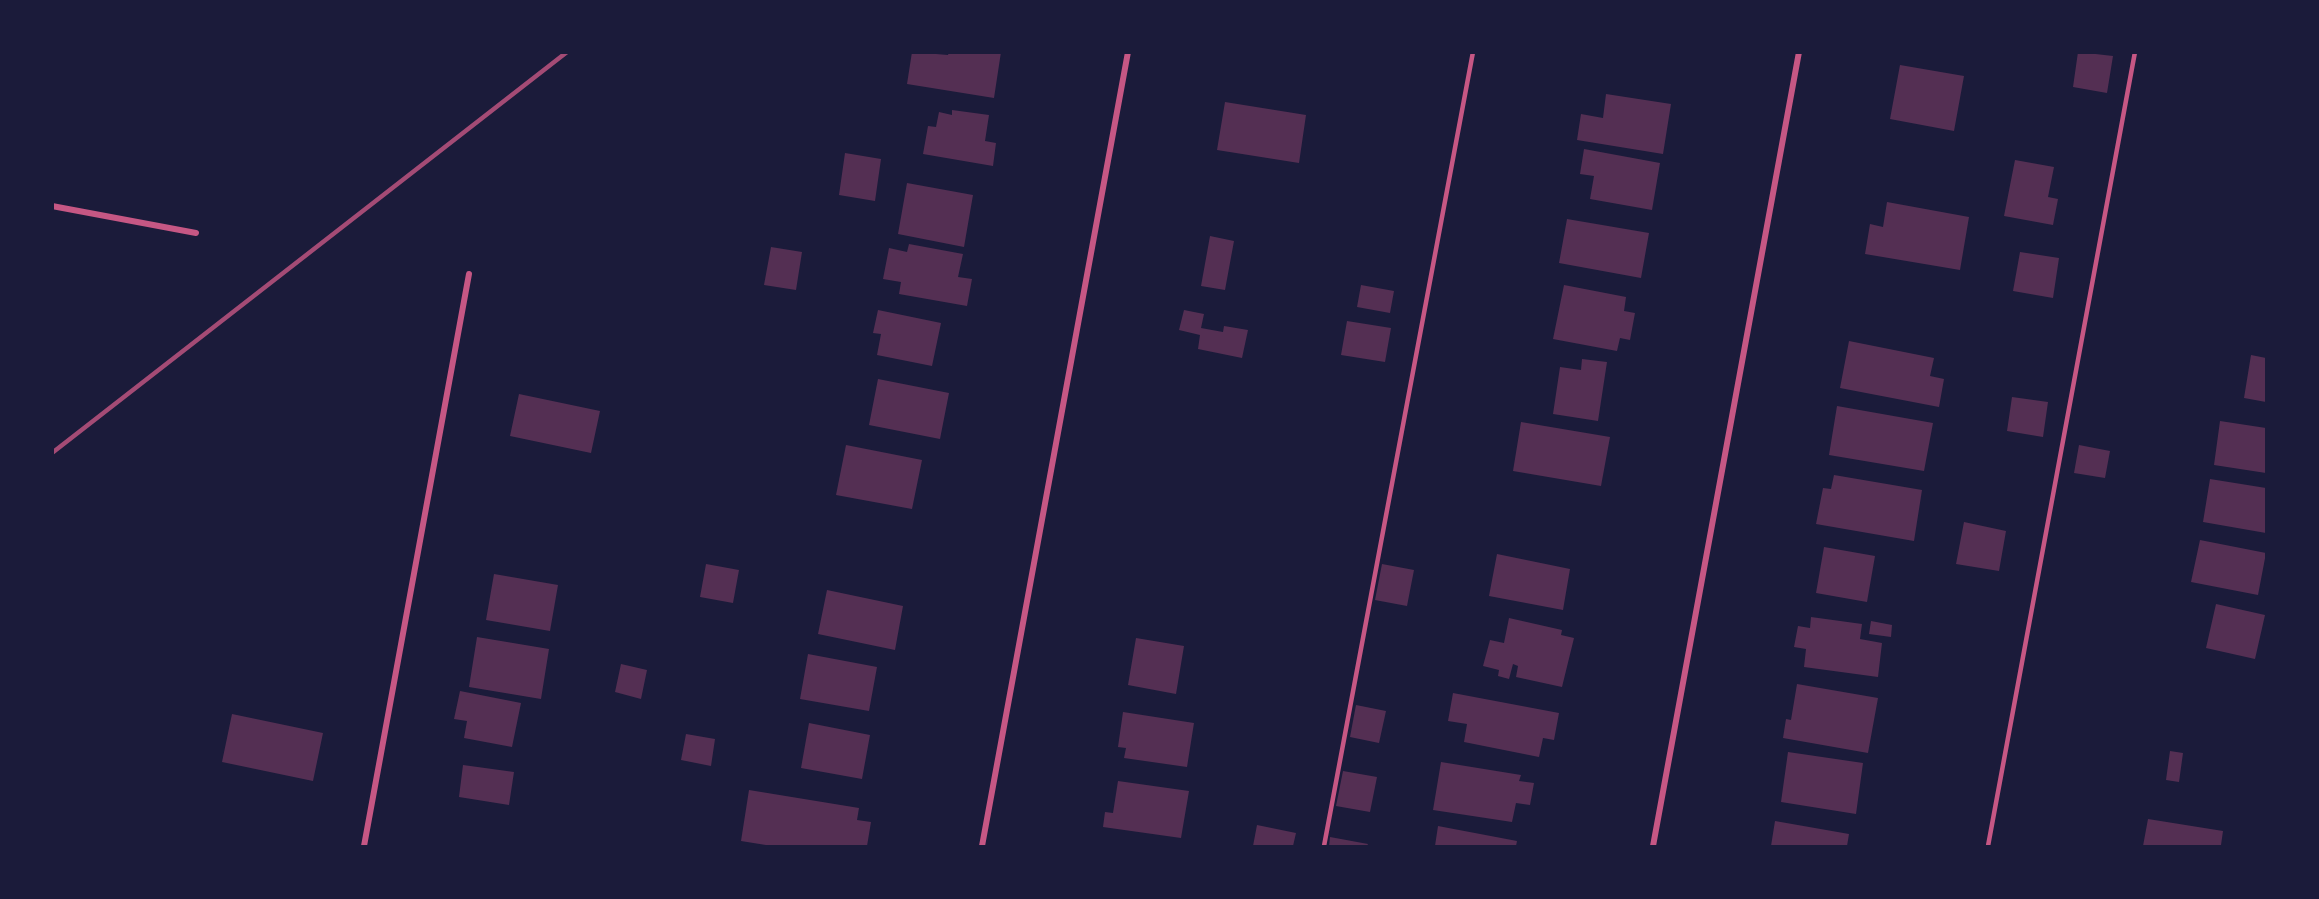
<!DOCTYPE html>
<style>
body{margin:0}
#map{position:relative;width:2319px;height:899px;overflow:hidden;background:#1b1b3a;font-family:"Source Sans 3",sans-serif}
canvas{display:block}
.frame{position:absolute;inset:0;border:54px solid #1b1b3a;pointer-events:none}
</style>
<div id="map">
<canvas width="2319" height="899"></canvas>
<div class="frame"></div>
</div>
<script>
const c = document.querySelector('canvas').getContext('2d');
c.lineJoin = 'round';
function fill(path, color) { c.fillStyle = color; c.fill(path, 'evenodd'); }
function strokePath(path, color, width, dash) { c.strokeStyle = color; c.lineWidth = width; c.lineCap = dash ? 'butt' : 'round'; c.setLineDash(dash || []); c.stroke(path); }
fill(new Path2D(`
 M912,52L948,55L949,52H1001L994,98L907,84Z
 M2078,52L2113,56L2107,93L2073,87Z
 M1900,65L1964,76L1954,131L1890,119Z
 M1606,94L1671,104L1663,154L1577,140L1581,114L1603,118Z
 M1225,102L1306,115L1299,163L1217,150Z
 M952,110L989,115L985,141L996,143L993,166L923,154L928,126L936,127L939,112L952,115Z
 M1584,149L1660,163L1652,210L1590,199L1594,176L1580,174Z
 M845,153L881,159L875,201L839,195Z
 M2015,160L2054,167L2048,197L2058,199L2053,225L2004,216Z
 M907,183L973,195L964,247L898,234Z
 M1887,202L1969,217L1960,270L1865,254L1870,224L1883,227Z
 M1567,219L1649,233L1641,278L1559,263Z
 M1210,236L1234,241L1225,290L1201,286Z
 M909,244L963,254L958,277L972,279L967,306L899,294L901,282L883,279L889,248L907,252Z
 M771,247L802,252L796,290L764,285Z
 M2020,252L2059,258L2053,298L2013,291Z
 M1361,285L1394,291L1390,313L1357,307Z
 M1564,285L1626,297L1624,311L1635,313L1630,340L1620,338L1617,351L1553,339Z
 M878,310L941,323L932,366L877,355L881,334L873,333Z
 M1184,310L1204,314L1201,328L1223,332L1224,326L1248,330L1242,358L1198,349L1200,335L1179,330Z
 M1347,321L1391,328L1385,362L1341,355Z
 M1849,341L1934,358L1930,376L1944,379L1939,407L1840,388Z
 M2251,355L2266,358V402L2244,398Z
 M1582,359L1607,362L1598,421L1553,414L1560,367L1581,370Z
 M878,379L949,393L940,439L869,425Z
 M519,394L600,411L591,453L510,436Z
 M2012,397L2048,402L2043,437L2007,431Z
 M1837,406L1933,423L1924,471L1829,455Z
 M2220,421L2266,428V473L2214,465Z
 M1521,422L1610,437L1601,486L1513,471Z
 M846,445L922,460L912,509L836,495Z
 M2079,445L2110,451L2105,478L2074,473Z
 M1834,475L1922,490L1914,541L1816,524L1823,488L1831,489Z
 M2210,479L2266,488V533L2203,522Z
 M1964,522L2006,531L1999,571L1956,564Z
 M2200,540L2266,553L2258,595L2191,582Z
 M1824,547L1875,556L1867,602L1816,593Z
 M1497,554L1570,569L1563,610L1489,596Z
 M706,564L739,570L733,603L700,597Z
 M1382,564L1414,570L1407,606L1375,600Z
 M494,574L558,585L550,631L486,620Z
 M827,590L903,606L895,650L818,634Z
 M2216,604L2265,615L2255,659L2206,648Z
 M1811,617L1862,624L1860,639L1882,643L1878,677L1804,667L1806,649L1794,647L1798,626L1810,628Z
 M1509,618L1562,630L1561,635L1574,638L1562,687L1516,677L1518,666L1513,664L1509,679L1498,676L1499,670L1483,666L1490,640L1504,643Z
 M1871,621L1892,625L1891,637L1869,634Z
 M477,637L549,649L541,699L469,687Z
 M1136,638L1184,646L1176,694L1128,685Z
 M808,654L877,667L869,711L800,699Z
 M621,664L647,670L641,699L615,692Z
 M1797,684L1878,698L1868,753L1783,738L1786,719L1791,720Z
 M460,691L521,703L512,747L464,738L467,721L454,719Z
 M1453,693L1559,713L1554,740L1543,738L1539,757L1464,742L1467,724L1448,721Z
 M1356,705L1386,711L1379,743L1350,737Z
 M1123,712L1194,723L1187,767L1124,758L1126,748L1118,747Z
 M232,714L323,733L313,781L222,762Z
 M809,723L870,735L862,779L801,768Z
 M686,734L715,739L711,766L681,760Z
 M2170,751L2183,753L2179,782L2166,780Z
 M1788,752L1863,763L1856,814L1781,802Z
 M1441,762L1521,775L1519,781L1534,783L1530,805L1516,803L1512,822L1433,810Z
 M463,765L514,772L509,805L459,797Z
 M1343,771L1377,777L1370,812L1336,806Z
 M1118,781L1189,791L1181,838L1103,827L1105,812L1113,813Z
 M749,790L859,808L857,820L871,822L867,846H772L741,841Z
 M2148,819L2223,831L2221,845L2143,846Z
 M1775,821L1849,834L1847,846H1771Z
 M1257,825L1296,833L1293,846H1253Z
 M1438,826L1517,841L1516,846H1435Z
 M1330,837L1368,844L1367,846H1329Z`), '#542f53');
strokePath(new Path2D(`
 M1324,846L1473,52
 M1988,846L2135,52`), '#c65784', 4.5);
strokePath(new Path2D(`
 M52,206L196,233
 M364,846L469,274
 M982,846L1128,52
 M1653,846L1799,52`), '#c65784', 6);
strokePath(new Path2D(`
 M52,453L567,52`), '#a44b75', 4.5);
</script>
